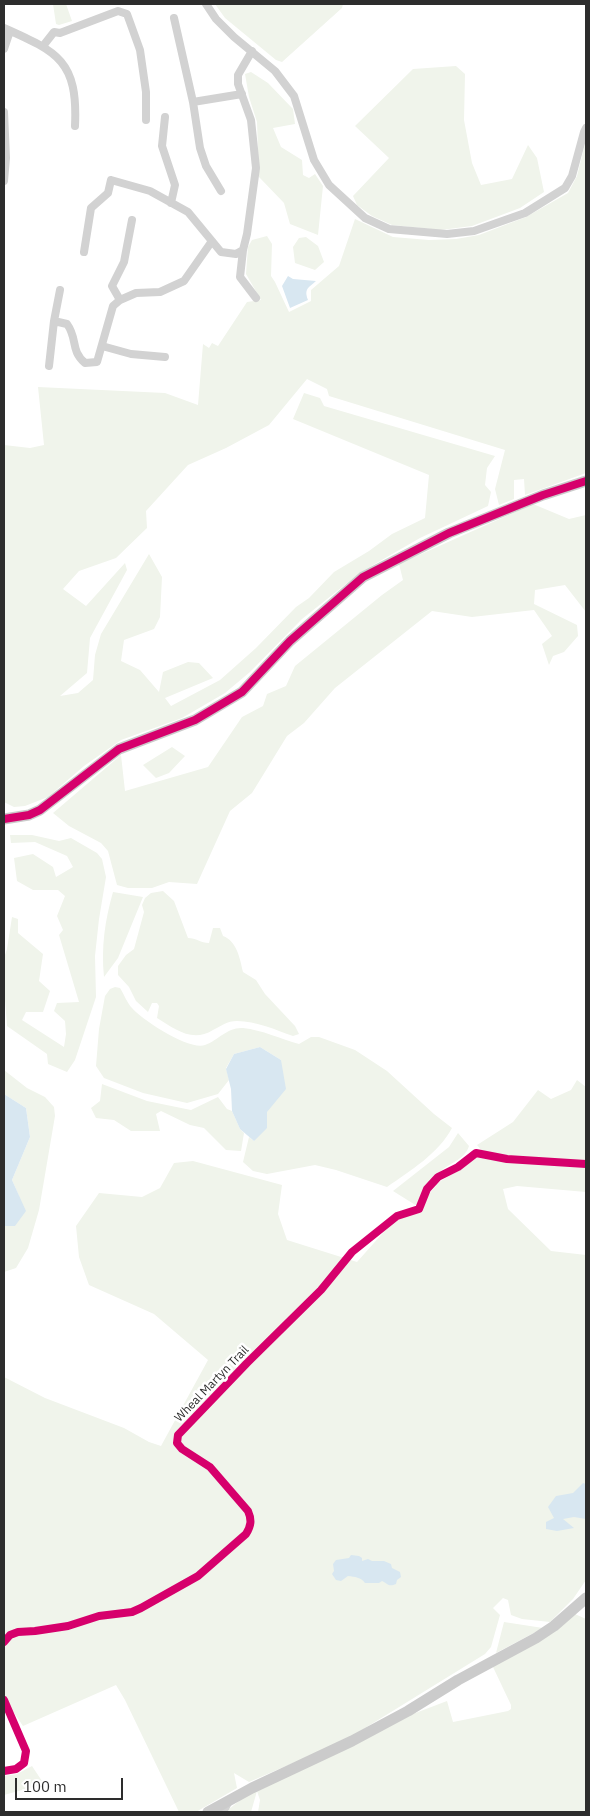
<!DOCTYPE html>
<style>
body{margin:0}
#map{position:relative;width:590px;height:1816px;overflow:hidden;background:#fff;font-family:"IBM Plex Sans",sans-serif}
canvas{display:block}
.frame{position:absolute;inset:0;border:5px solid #2d2d2d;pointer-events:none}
.scale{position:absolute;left:15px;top:1778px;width:108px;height:22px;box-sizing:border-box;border:2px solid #2d2d2d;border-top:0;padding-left:6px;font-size:15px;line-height:18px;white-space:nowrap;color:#2d2d2d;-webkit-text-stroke:4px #fff;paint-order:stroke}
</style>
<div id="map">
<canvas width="590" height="1816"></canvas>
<div class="frame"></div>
<div class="scale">100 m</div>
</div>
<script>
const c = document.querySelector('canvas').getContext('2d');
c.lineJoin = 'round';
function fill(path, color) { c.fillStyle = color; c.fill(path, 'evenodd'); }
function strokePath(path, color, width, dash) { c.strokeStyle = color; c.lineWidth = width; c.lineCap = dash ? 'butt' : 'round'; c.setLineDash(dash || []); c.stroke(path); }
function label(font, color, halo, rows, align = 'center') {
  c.font = font + ' "IBM Plex Sans",sans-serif'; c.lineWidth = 5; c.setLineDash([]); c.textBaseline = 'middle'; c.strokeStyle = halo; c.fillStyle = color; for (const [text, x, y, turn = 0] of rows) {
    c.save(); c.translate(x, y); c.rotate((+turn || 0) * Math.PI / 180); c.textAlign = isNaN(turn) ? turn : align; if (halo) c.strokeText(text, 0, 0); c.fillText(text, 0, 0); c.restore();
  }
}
fill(new Path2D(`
 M53,4H66L72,21L59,25L56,24Z
 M215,4H343L342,8L282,62L276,60L225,18Z
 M456,66L465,74L464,120L472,163L481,185L512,179L528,145L537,158L544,192L520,208L472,226L441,230L392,225L372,216L357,205L353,196L389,158L355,126L413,69Z
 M251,72L268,83L293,109L295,124L273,128L281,147L302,160L303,175L309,178L315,174L323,186L318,235L290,224L284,203L259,177L257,122L249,97L245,74Z
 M586,140V473L525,495L524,479L514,480V499L499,505L495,489L505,450L329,396L327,389L307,379L269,425L226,448L188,465L146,511L147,528L116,558L79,571L63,589L86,606L125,563L127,570L90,638L87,673L60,696L78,693L93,680L95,655L101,634L149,554L162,577L160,617L154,629L124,640L121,661L140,670L159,692L163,672L188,662L199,663L213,678L165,698L171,706L220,680L256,648L296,607L309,598L334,572L369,551L392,534L425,518L429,475L293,419L304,393L320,398L324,406L495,456L487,468L485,485L491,492L488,506L420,538L361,572L302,619L250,672L225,693L182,718L121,740L84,766L48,797L25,806L14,807L4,802V445L30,448L44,445L38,387L165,393L198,405L203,344L209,348L212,343L218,346L247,302L261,300L246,274L248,247L252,240L267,236L272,244L271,276L275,282L289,312L311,301V290L339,266L355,219L393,237L429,240L456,239L479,235L526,217L568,193L577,176Z
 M306,237L318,246L324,262L315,270L295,263L293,247L299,238Z
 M533,504L569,519L586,515V612L565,585L535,590L534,604L577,625L578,636L564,652L553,656L549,665L542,644L552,636L534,610L472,617L432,611L335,688L304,723L287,736L252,793L230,811L197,884L169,882L152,888H128L117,885L108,851L101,843L69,826L53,813L121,755L125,791L208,767L242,717L263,706L267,694L286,686L295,666L382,595L403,580L399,564Z
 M172,747L185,756L169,773L156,778L143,765Z
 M10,835H32L59,841L71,838L97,853L102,859L106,877L99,919L95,956L96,997L75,1060L67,1072L48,1064L47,1054L7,1026L5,999L4,997V958L7,949L12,917L18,919V933L43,954L39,981L50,991L43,1012H26L22,1020L64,1047L66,1034L65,1021L54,1011L57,1003L79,1002L59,935L63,930L57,916L65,896L58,890H33L17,881L14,858L33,854L53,867L56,877L73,867L67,856L35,842L11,843Z
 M163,891L174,901L188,938C196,938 201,943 209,943L213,928H220L223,936C237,941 240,959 243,972L256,980L265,994L295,1026L299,1034L293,1036C276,1030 256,1021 237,1021C227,1021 221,1026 213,1030C192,1043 175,1029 157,1018L159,1006L157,1003H152L148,1012L136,1001L129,987L118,975V966L126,955L134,949L144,912L142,905L145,898L151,893Z
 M113,892L143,897L118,958L104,977C101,947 105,920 113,892Z
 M115,987L120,988C124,994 127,1003 132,1008C142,1020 190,1051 205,1045C219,1040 227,1027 243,1028C262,1030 281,1039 299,1044L311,1037H319L355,1050L387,1071L434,1114L452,1128C438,1154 411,1170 387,1187L336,1170L315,1165L267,1174L253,1171L243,1162L249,1137L254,1141L267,1112L281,1060L260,1047L234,1054L226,1068L229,1080L218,1094L187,1103L143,1093L104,1078L96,1066L99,1029L105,996L110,989Z
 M4,1070L27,1088L45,1097L54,1107L55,1116L39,1210L28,1248L16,1268L4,1272V1226H15L19,1196L12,1180L30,1137L26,1108L4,1094Z
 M577,1080L586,1087V1192L517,1186L503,1189L508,1209L551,1251L586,1255V1580L573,1599L550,1622L522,1619L511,1615L508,1600L503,1598L493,1608L500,1615L491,1647L485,1654L344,1741L249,1782L234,1773L237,1788L196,1812H179L125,1700L116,1685L23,1726L4,1698V1377L45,1398L124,1428L149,1442L161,1446L208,1360L154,1314L89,1285L79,1257L76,1226L99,1193L142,1197L160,1188L174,1163L193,1161L282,1185L278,1214L287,1240L357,1262L389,1226L399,1219L422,1212L429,1194L439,1182L463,1168L482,1151L477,1145L513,1122L538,1090L551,1099L571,1090Z
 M102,1084L147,1101L191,1110L218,1097L227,1109L232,1111L240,1129L244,1133L241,1151L226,1150L204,1128L190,1125L161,1111L156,1114L160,1131H131L114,1120L96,1118L91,1108L100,1101Z
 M458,1133L469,1146C465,1159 452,1162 442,1170C430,1180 422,1191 417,1206L393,1191L449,1147Z
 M575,1614L586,1619V1812H258L260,1800L257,1791L251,1812H228L229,1809L244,1797L327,1758L405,1717L447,1701L453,1722L508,1711L511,1709V1705L493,1667V1665L553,1632Z
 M504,1622L543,1628L496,1653Z
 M32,1766L44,1784L4,1795V1776L17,1774Z`), '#f0f4eb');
fill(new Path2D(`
 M288,276L293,279L316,281C308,288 304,289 308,300L290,308L282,286Z
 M260,1047L281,1060L286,1089L267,1112V1128L254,1141L240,1129L232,1111L231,1089L226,1069L234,1054Z
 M4,1094L26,1108L30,1137L12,1180L26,1211L15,1226H4Z
 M583,1483L586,1484V1519L574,1517L563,1519L574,1528L557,1531L546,1529V1522L554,1518L548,1507L556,1496L573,1493Z
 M351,1555L359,1556L362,1558V1561L368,1559L372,1561H384L391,1564L392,1568L400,1572L401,1577L397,1580L396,1584C389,1587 388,1584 382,1581L379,1583H365C361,1577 355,1577 348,1576L341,1581L336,1580L332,1574L334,1571L333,1564L336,1560L349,1558Z`), '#d8e7f1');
strokePath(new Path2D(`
 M206,4L216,19L234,37L275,71L294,96L314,160L329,185L365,218L389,229L447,234L474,231L525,213L565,188L572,176L584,132L586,128
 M174,18L193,102L242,94
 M4,28C58,52 78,61 75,126
 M43,46L54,32L60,33L118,11L127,14L140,50L146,92V120
 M4,49L10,31
 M252,51L238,75V84L251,120L256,168L247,234L243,250L240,277L256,298
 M193,102L200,148L206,166L221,191
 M4,112L6,158L4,181
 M165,117L162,146L175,185L171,203
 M84,252L91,208L108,193L111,180L150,191L188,212L221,252L236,254L243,250
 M60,290L54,321L67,324C78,339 70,350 85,363L97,362L113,306L120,300L136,293L160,292L184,281L212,241
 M120,300L112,286L124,262L132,220
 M102,346L131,354L165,357
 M49,366L54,321
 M223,1812L229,1801`), '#d2d2d2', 8);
strokePath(new Path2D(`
 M4,819L29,815L40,810L119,749L195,720L242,692L290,641L363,577L449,533L543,495L586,481
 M208,1812L252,1788L352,1741L408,1711L458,1680L536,1638L554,1626L586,1598`), '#cbcbcb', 11);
strokePath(new Path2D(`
 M4,819L29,815L40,810L119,749L195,720L242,692L290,641L363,577L449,533L543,495L586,481
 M4,1642L10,1635L18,1632L35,1631L68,1626L99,1616L132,1612L141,1608L198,1576L246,1534C251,1526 252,1520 248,1511L210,1467L182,1449L177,1443L178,1435L247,1363L321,1290L352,1252L397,1216L419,1209L427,1189L438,1177L458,1167L476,1153L507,1159L586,1164
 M4,1700L26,1751L24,1763L16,1769L4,1771`), '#d6006c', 8);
label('12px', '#2d2d2d', '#fff', [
 ["Wheal Martyn Trail",212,1384,-46]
]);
</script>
